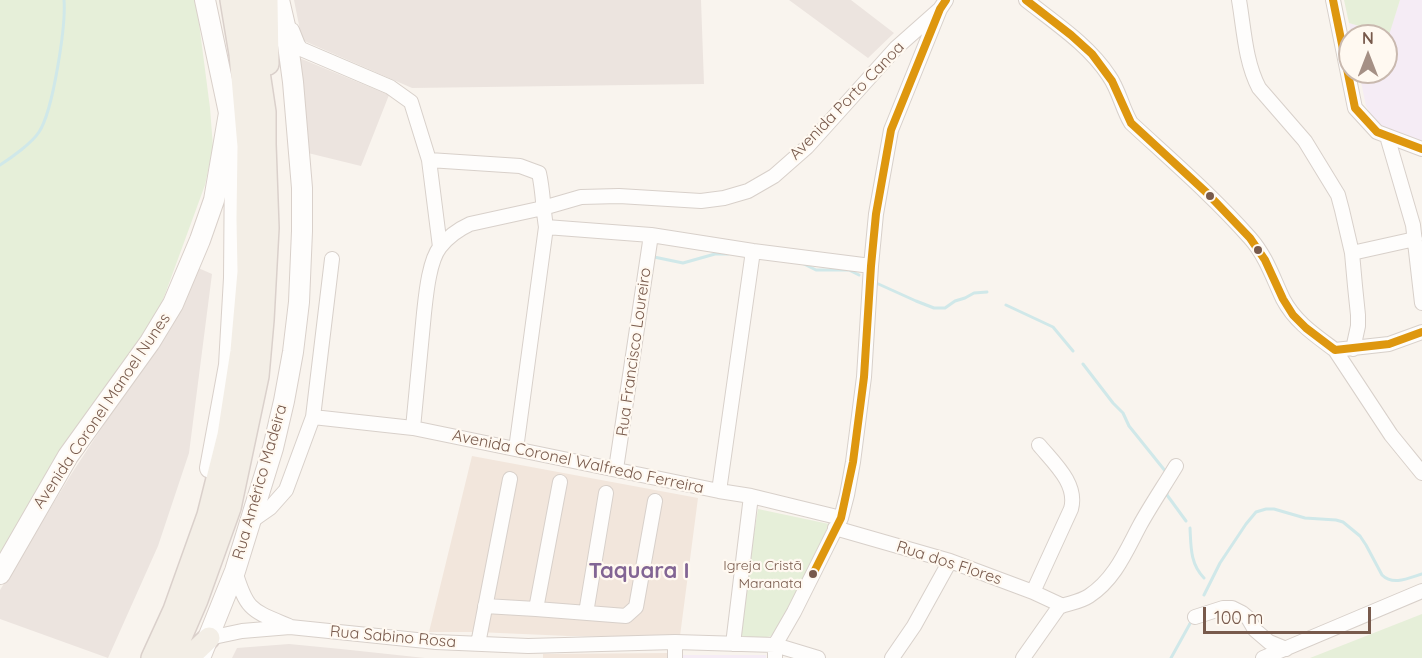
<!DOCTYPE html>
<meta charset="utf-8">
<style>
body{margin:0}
#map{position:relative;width:1422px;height:658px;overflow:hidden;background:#f9f4ee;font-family:Quicksand,sans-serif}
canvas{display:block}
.north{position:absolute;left:1338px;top:24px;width:60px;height:60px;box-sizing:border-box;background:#fff9f1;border:2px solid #c9b9af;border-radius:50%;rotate:0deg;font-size:16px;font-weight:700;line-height:24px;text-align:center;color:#785a4c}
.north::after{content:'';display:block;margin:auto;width:21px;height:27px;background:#a59085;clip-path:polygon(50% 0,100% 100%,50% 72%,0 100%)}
.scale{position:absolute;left:1203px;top:607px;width:168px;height:27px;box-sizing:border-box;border:3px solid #785a4c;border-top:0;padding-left:8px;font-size:18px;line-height:21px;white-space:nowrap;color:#785a4c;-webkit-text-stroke:4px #fff9f1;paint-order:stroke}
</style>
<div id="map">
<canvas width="1422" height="658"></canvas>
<div class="north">N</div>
<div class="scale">100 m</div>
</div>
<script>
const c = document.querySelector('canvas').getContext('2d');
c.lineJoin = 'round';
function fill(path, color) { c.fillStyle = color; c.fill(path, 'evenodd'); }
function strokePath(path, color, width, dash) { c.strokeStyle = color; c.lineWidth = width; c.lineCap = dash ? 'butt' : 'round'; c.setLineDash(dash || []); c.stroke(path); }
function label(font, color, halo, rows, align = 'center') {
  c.font = font + ' Quicksand,sans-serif'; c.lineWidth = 4.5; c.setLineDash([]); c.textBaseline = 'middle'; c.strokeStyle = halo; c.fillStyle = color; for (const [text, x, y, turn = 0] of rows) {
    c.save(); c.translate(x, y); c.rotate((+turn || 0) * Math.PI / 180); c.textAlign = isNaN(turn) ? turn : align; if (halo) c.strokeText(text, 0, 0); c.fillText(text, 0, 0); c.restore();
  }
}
fill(new Path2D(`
 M472,456L698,498L680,636H568L477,632H429Z
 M669,653V658H543V654Z`), '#f2e6dc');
fill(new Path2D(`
 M294,0H701L704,84L412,88L302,40Z
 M789,0H851L894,33L868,58Z
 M297,57L389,95L361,166L308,153Z
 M196,267L212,274L189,453L158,546L108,658L0,619V590L72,473L181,307Z
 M289,644L341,649L425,658H232L237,648Z`), '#ece4df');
fill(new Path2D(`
 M1400,0H1422V142L1380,125L1372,117L1366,106L1359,72H1386V36H1352L1349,23L1388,35Z
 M683,655H766V658H683Z`), '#f5ecf5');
fill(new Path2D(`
 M0,0H196L210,108L213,147L205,185L160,308L50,476L0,556Z
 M1344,0H1400L1389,35L1349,23Z
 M758,509L829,524L801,587L782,624L771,636L756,640L744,639L738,631Z
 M1422,614V658H1310Z`), '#e6efd9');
strokePath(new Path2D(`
 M0,165C11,158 32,143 39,132C53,111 66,26 64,0
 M654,257L683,263L715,254H728
 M802,263L816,270H849L859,275
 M874,282L916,301L934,308H945L955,301L965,298L974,293L987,292
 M1006,305L1053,327L1073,351
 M1083,364L1113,403L1123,413L1129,426L1166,472
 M1167,490V495L1186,521
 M1190,528C1191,546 1190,564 1204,578
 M1204,595L1220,563L1246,524L1256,512L1266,509H1274L1305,518L1336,520L1343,522L1360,536L1366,545L1382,575C1393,586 1409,578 1422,574
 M1171,658L1192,620`), '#d0e8e9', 3);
const street = new Path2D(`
 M1026,0C1055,23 1089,45 1109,76C1119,90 1122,108 1131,123C1171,160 1214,197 1250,238C1266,256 1273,278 1283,299C1295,322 1315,335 1335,350L1389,344L1422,332
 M1239,0C1244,29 1245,61 1259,88L1305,141L1338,195L1342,210L1352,253L1355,286L1358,315V326L1353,349
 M1333,0L1355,108L1377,132L1422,149
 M292,30L298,45L301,49L390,87L411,102L429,160L440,247
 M1387,136L1413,225L1422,303
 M429,160L520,166L539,173C543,190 543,209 546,227L516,449
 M546,227L651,235L753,251L871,266
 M1352,253L1415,239
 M1335,350L1391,435L1422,473
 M313,417L413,428L719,491L751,496L841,518
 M413,428C417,390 420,351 424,313C426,295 429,261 440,247C448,237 459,229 470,224L543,208L581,197L619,196L701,201L724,198L748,191L774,176L807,147L896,48L940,9
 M616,469L651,235
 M719,491L753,251
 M250,522L270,508L286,490L313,417L332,259
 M835,528L950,561L1033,592L1061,605
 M235,571C247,611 251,610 289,626
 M1033,592L1071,509C1078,484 1054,463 1039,445
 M485,606L536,609L560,482
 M536,609L626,616L636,607L655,501
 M586,613L606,493
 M1195,617L1223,608H1232L1242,613L1248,618L1255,630L1269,642L1286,649
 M209,638L242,631L290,627L436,642L528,646L675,642L775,645L818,658
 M675,642V658
 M478,644L510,479
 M733,644L751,496
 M775,658V645L794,612L841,518L847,495L853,462L864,377L871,266L876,214L891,130L940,9L946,0
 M892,658L914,626L950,561
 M1023,658L1059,607C1069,603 1080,602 1089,596C1115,579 1126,551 1140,525C1151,505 1164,486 1176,466
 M1263,658L1422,591`);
const secondary = new Path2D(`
 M210,468L229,365L234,278L235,155L233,137
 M0,574L68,456L150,342L173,304L200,240L214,200L229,113L205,0
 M202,653L235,571L273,448L284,401L293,352L299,302L302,231V188L293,82L286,30L279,0`);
const primary = new Path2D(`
 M267,0L268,64
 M152,658L174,610L208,515L228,435L241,351L248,272L247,219L248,146L240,54L231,0
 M172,658L197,600L230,508L258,376L263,320L268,228L265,144V112L254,39L246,0
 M188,658L209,638`);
strokePath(street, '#d8d0ca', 16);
strokePath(secondary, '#d9d0ca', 22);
strokePath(primary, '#dad0cb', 24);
strokePath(street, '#fefdfc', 14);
strokePath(secondary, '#fefdfc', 20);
strokePath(primary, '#f3eee6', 21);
strokePath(new Path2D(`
 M1026,0L1071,35L1092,54L1112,81L1131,123L1207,193L1250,238L1265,260L1283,299L1293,315L1306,328L1335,350L1389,344L1422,332
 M1333,0L1355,108L1377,132L1422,149
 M813,574L841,518L853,462L864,377L871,266L876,214L891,130L940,9L946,0`), '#de970f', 8);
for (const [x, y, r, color] of [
 [1210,196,5,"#785a4c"],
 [1258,250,5,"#785a4c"],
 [813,574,5,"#785a4c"]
]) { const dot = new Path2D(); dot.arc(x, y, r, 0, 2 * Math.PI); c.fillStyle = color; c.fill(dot); strokePath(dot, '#fff9f1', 2); }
label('14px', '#785a4c', '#fff9f1', [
 ["Igreja Cristã",802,566],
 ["Maranata",802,584]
], 'right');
label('16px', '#785a4c', '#fff9f1', [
 ["Avenida Porto Canoa",847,101,-46],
 ["Rua Francisco Loureiro",634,352,-82],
 ["Avenida Coronel Manoel Nunes",102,411,-56],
 ["Avenida Coronel Walfredo Ferreira",578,462,12],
 ["Rua Américo Madeira",260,482,-74],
 ["Rua dos Flores",949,563,18],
 ["Rua Sabino Rosa",393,637,5]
]);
label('bold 22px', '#826594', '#fff9f1', [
 ["Taquara I",639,571]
]);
</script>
